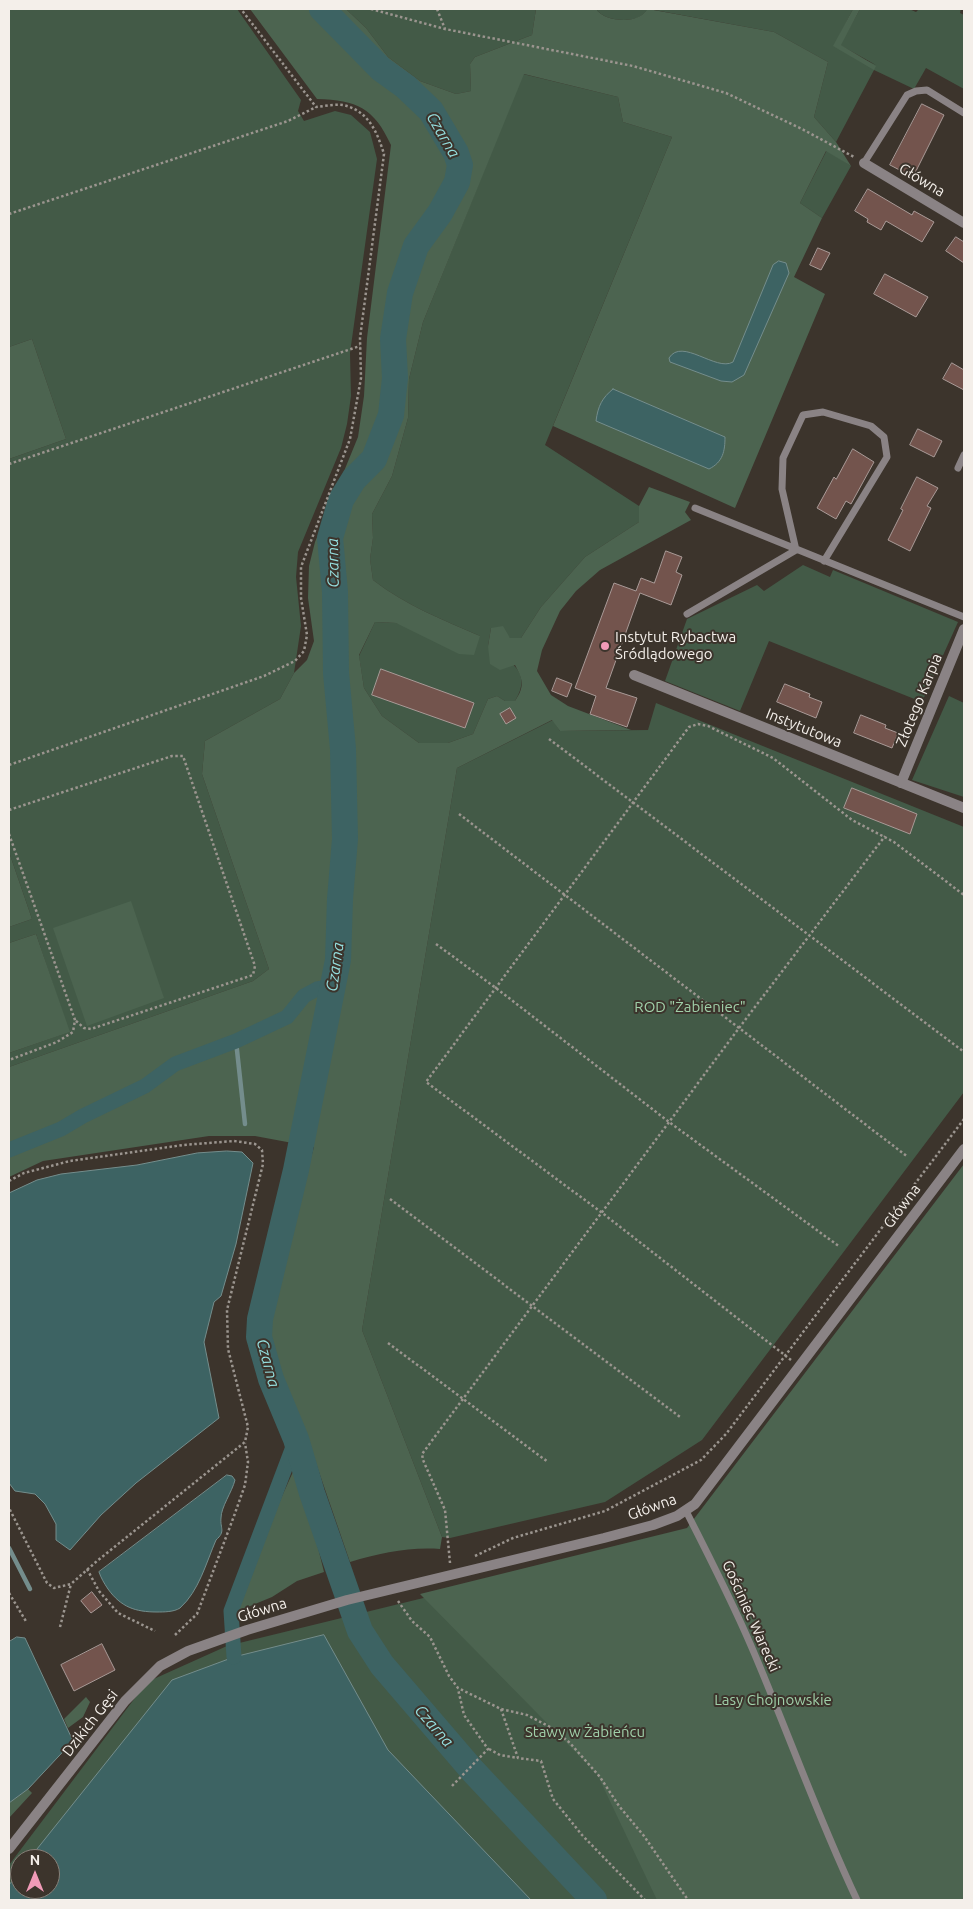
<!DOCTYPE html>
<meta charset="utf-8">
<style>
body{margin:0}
#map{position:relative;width:973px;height:1909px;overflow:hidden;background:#3c342c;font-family:Ubuntu,sans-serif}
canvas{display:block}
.frame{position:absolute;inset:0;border:10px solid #f4efea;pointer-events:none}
.north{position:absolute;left:10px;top:1849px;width:50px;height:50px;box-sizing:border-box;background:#3c342c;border:1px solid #867f78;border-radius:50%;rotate:0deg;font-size:14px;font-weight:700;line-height:20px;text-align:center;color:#f4efea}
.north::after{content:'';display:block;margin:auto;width:18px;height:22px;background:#f09ab7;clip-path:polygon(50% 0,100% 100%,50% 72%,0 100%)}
</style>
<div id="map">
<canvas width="973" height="1909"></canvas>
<div class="frame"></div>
<div class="north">N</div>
</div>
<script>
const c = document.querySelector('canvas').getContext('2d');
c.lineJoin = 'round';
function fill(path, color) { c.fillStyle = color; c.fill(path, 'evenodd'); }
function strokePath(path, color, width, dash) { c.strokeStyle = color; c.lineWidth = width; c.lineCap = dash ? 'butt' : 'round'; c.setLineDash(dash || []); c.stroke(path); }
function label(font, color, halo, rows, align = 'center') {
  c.font = font + ' Ubuntu,sans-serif'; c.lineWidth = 4; c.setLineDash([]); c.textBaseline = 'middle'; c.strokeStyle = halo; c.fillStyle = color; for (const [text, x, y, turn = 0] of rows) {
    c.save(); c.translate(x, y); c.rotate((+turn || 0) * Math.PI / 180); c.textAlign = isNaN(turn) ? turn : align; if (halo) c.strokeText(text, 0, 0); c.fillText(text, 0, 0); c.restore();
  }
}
fill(new Path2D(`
 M9,9H237L301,100L298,111L304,121L335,111L351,115L370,132L377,159L350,353L351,396L347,424L341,448L298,552L296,577L301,626L294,673L280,699L205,741L202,774L269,969L253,981L9,1067V1053L69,1032L36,934L9,943V927L32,919L9,852V459L66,439L32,339L9,347Z
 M346,9H536L532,35L475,57L470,64L471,91L456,94L420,81L388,57L366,28Z
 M596,9H853L834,46L876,65L840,45L860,9H909L916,12L919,9H961L960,13L964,15V89L926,68L914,89L874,70L836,142L814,117L828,62L774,32L649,9C645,12 642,16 639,17C627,23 603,20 596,9Z
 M523,74L618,97L623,122L672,137L545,445L639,506V522L585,557L541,607L521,638H510L491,628L488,646C510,661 533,672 515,701H505L497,696L488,699L473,734L448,743H419L382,716L364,688L359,656L375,622L396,623L480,636C443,620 405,605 373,580L370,559L373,538L372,514L392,476L408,418L409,379L423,322Z
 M827,150L851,166L822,218L800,203Z
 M803,565L830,577L833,570L958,622L922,702L769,641L740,711L665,681L687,619L757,585L764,591Z
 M949,696L964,703V797L912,780Z
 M656,703L964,827V1092L702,1440L605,1502L450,1538L442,1537L362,1330L457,768L553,720L560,731L648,730Z
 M673,1537L842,1900H9V1865L147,1682L227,1646ZM20,1859H50V1889H20Z`), '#435a47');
fill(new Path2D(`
 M250,9H346L366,28L388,57L420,81L456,94L471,91L470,64L475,57L532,35L536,9H596C603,20 627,23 638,17C642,16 645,12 648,9L774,32L828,62L814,117L836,142L851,166L826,151L800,203L822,218L794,277L825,294L735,508L553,426L672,137L623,122L618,97L524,74L423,322L409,379L408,418L392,476L372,514L373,538L370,559L373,580C405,605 443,620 480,636L474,655L459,654L396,623L375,622L359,655L364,688L382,716L419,743H448L473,734L488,699L497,696L505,701H515C525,686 523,680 515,665L500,670L490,664L488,646L491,628L503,626L510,638H521L541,607L585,557L639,522V506L649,487L690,502L685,512L691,520L600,570L576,591L560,611L542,650L537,671L551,695L568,706L631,730L560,731L552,720L457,768L362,1330L442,1537L440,1549C408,1547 381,1553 350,1562L308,1440L283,1386L271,1351L267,1331V1317L314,1147L255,1136H209L43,1161L9,1177V1067L253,981L269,969L202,774L205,741L280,699L294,673L307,660L314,641L308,598L309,566L315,542L358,437L364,396L367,338L391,145C374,108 357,100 317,99Z
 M853,9H860L841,45L876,66L874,70L833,46Z
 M32,339L66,439L9,459V347Z
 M9,852L32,919L9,927Z
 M131,901L164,998L87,1026L53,928Z
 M36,934L70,1032L9,1053V943Z
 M964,1164V1900H657L597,1774L420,1594L687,1528Z
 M297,1463L324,1572L297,1581L272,1597L238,1611L239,1598L255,1556Z
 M86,1697L90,1702L83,1717L68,1728L64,1719Z
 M28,1789L32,1793L9,1818V1803Z`), '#4c6450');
const water = new Path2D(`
 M779,261L786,263L789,273L744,375L732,382L721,381L670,362L669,358C682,337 716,372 733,362L773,265Z
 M613,389L725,437C725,451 723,462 709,469L596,421C598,406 602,398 613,389Z
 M227,1151L242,1152L253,1163L236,1244L221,1296L214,1302L204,1342L219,1418L136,1483L101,1515L70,1550L56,1540V1524L45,1504L35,1494L15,1491L9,1483V1193L37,1180L61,1174L137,1165L197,1153Z
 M227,1475L232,1476L235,1480C232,1492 221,1507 221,1518C220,1529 226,1531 216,1540C206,1563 199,1591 180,1608C174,1612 164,1612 157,1612C135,1612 121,1607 108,1589C104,1583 101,1578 99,1572Z
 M324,1635L388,1750L531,1900H9V1885L20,1871V1889H50V1859H29L172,1680L234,1657Z
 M17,1637L25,1638L73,1741L28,1789L9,1803V1642Z`);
fill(water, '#3d6363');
strokePath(water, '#748d8c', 1);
strokePath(new Path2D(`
 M236,1041L245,1124
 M9,1548L30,1589`), '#748d8c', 4.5);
strokePath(new Path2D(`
 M9,1150L61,1129L83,1116L145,1086L175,1064L236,1041L287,1017L304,996L317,989L334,986
 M234,1657L231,1611L296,1439`), '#3d6363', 15);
strokePath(new Path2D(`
 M322,9L381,69L406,87L431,111L456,153L460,165L457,182L440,213L416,246L400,293L393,339L395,378L391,415L374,459L354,479L341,500L330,538L335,592L336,673L343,749L345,839L340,899L338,960L296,1170L260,1319L259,1337L271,1379L296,1439L312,1493L360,1631L382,1665L472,1770L594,1900`), '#3d6363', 26);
const building = new Path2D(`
 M922,104L944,115L913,177L890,165Z
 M868,189L912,215L914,211L934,222L922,242L886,221L881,230L867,222L868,219L855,211Z
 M956,237L964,242V263L946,251Z
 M818,248L830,253L821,270L810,265Z
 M885,274L928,297L916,317L874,294Z
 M952,363L964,370V390L943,379Z
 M918,429L942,441L934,457L910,445Z
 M853,449L874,462L851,504L846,501L836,519L817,508L834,477L836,479Z
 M917,477L938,488L927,506L931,508L910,551L888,540L903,510L901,509Z
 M666,551L682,557L676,572L682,575L671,605L640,593L606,688L637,698L627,727L590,714L596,696L575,688L614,583L636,591L641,578L654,583Z
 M381,669L474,703L465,728L372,695Z
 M557,678L572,684L567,697L552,691Z
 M785,684L810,694L809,697L822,702L816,718L777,702Z
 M510,708L516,718L506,724L500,714Z
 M861,715L886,725L885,728L898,733L892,748L854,733Z
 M852,788L917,814L910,834L844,808Z
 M92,1592L102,1605L91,1613L81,1601Z
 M102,1644L115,1670L74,1691L61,1665Z`);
fill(building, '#73544d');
strokePath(building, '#a99a97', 1);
strokePath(new Path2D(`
 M371,9L445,29L633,66L726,93L802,129L854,157
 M437,9L445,29
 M9,214L288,121L316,107
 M9,464L360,346
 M549,739L964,1052
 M9,765L264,676L295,661L304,651L307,635L301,598V567L350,439L361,378L360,338L384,154C378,135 370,113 347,106C338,103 326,106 316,107L241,9
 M9,810L172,756H183L255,966L253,975L91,1029L84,1028L75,1020
 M459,814L908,1157
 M9,834L75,1020L73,1032L57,1042L9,1060
 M436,944L496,988L669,1122L840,1247
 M9,1181L24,1173L70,1161L183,1145L234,1141L255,1144L262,1150L263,1164L227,1310L228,1349L248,1427L245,1442L97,1561L71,1584L54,1588L47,1583L9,1508
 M390,1199L680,1417
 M388,1343L548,1462
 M791,1360L601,1212L426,1082L689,727L698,724L708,726L773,758L852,820L894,842L964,895
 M475,1556L513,1538L605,1511L701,1460L726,1434L964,1119
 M450,1563L445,1510L423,1460L422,1454L739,1028L885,836
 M87,1569L99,1591L118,1613L155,1631
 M9,1593L27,1623
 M398,1601L412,1621L430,1637L449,1676L458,1688L501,1709L527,1715L552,1728L570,1743L600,1777L619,1806L644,1836L688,1900
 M60,1627L71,1584
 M175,1635L197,1614L234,1516L245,1485L248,1462L245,1443
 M501,1709L518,1758L541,1761L553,1799L582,1835L645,1900
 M489,1749L500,1755L518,1758
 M452,1786L488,1749L464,1715L458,1689`), '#9b958f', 2.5, [2.5, 2.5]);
strokePath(new Path2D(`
 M864,163L907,95L916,91L927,90L964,113
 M958,468L964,455
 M695,508L964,617
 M687,614L796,550L782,489L783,458L803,415L823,412L871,426L884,437L887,457L824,561
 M686,1511C709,1556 732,1601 752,1648C788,1732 818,1818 857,1900`), '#8a8385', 7);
strokePath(new Path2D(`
 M864,163L964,223
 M634,675L964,808
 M901,783L964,629
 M9,1849L125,1701L160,1666L188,1651L247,1630L347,1600L604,1538L653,1525L677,1516L695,1504L964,1149`), '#8a8385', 10);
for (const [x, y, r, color] of [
 [605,646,5,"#f09ab7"]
]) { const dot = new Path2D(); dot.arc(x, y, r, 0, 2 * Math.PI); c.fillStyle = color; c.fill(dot); strokePath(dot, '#3c342c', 2); }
label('15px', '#f4efea', '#3c342c', [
 ["Główna",922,180,31],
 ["Złotego Karpia",919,700,-68],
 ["Instytutowa",804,728,22],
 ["Główna",902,1206,-53],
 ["Główna",652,1507,-20],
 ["Główna",262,1610,-17],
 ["Gościniec Warecki",751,1616,66],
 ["Dzikich Gęsi",90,1723,-52]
]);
label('15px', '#f4efea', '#3c342c', [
 ["Instytut Rybactwa",615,637],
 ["Śródlądowego",615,654]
], 'left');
label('15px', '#a0d0a9', '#3c342c', [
 ["ROD \"Żabieniec\"",690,1007],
 ["Lasy Chojnowskie",773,1700],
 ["Stawy w Żabieńcu",585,1732]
]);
label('italic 16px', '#94dede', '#3c342c', [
 ["Czarna",443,135,60],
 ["Czarna",333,563,-91],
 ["Czarna",335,967,-82],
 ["Czarna",268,1363,75],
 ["Czarna",434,1726,49]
]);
</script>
